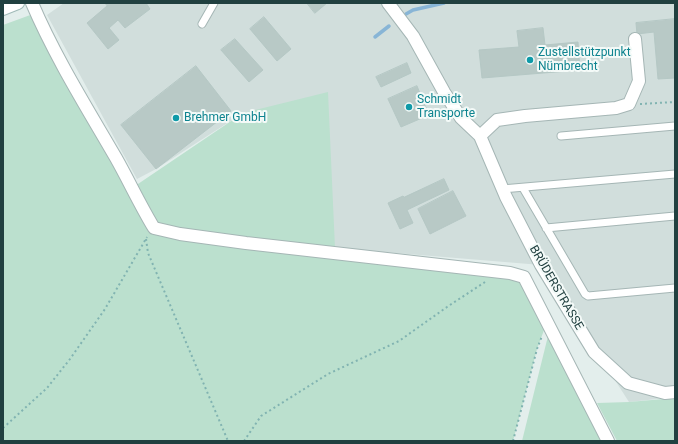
<!DOCTYPE html>
<meta charset="utf-8">
<style>
body{margin:0}
#map{position:relative;width:678px;height:444px;overflow:hidden;background:#e3eeec;font-family:Roboto,sans-serif}
canvas{display:block}
.frame{position:absolute;inset:0;border:4px solid #214040;pointer-events:none}
</style>
<div id="map">
<canvas width="678" height="444"></canvas>
<div class="frame"></div>
</div>
<script>
const c = document.querySelector('canvas').getContext('2d');
c.lineJoin = 'round';
function fill(path, color) { c.fillStyle = color; c.fill(path, 'evenodd'); }
function strokePath(path, color, width, dash) { c.strokeStyle = color; c.lineWidth = width; c.lineCap = dash ? 'butt' : 'round'; c.setLineDash(dash || []); c.stroke(path); }
function label(font, color, halo, rows, align = 'center') {
  c.font = font + ' Roboto,sans-serif'; c.lineWidth = 4; c.setLineDash([]); c.textBaseline = 'middle'; c.strokeStyle = halo; c.fillStyle = color; for (const [text, x, y, turn = 0] of rows) {
    c.save(); c.translate(x, y); c.rotate((+turn || 0) * Math.PI / 180); c.textAlign = isNaN(turn) ? turn : align; if (halo) c.strokeText(text, 0, 0); c.fillText(text, 0, 0); c.restore();
  }
}
fill(new Path2D(`
 M64,3H675V397L629,402L541,265L335,248L243,113L156,169L137,179L47,15Z`), '#d1dedc');
fill(new Path2D(`
 M33,14L135,186L243,113L328,92L335,248L524,277L547,322L537,349L513,441H3V25Z
 M548,336L604,441H522Z
 M675,398V441H617L597,403L629,402Z`), '#bbe0ce');
strokePath(new Path2D(`
 M406,14L413,10L444,3
 M375,37L389,26`), '#88b5d6', 3.5);
const building = new Path2D(`
 M105,3H146L150,9L125,28L118,20L109,28L119,40L108,49L87,23L107,6Z
 M307,3H327L315,13Z
 M264,17L291,49L277,61L250,29Z
 M675,19V78L658,79L654,32L637,34L636,23Z
 M543,28L545,45L578,42L580,70L482,78L479,50L519,47L517,31Z
 M235,39L263,70L249,82L221,50Z
 M407,63L411,73L381,87L376,77Z
 M196,66L231,111L156,169L121,125Z
 M417,86L429,115L401,127L388,99Z
 M444,179L449,190L407,210L413,223L400,229L388,203L403,196L404,197Z
 M453,191L466,216L430,234L418,209Z`);
fill(building, '#b8c9c6');
strokePath(building, '#b5c8c5', 1);
const service = new Path2D(`
 M202,24L214,3
 M561,136L675,126
 M523,188L585,294L588,296L675,288
 M502,189L675,174
 M546,228L675,216`);
const minor = new Path2D(`
 M32,3C55,57 87,108 116,158C129,181 140,205 154,228L180,234L246,243L510,273L524,277L608,441
 M388,3L413,36L444,92L461,118L480,136L497,120L525,116L616,108L629,104L639,81L635,39
 M480,136L506,197L541,265L594,352L628,383L665,393L675,392`);
const secondary = new Path2D(`
 M3,9L18,3`);
strokePath(service, '#a5b6b5', 9);
strokePath(minor, '#a5b6b5', 14);
strokePath(secondary, '#a0bab8', 14);
strokePath(new Path2D(`
 M640,104L675,102
 M146,239L148,253L228,441
 M3,428L47,388L70,359L105,309L147,237
 M244,441L261,416L328,374L399,341L447,307L485,282
 M513,441L537,349L542,336`), '#81b3b1', 2, [2, 3]);
strokePath(service, '#fff', 7);
strokePath(minor, '#fff', 12);
strokePath(secondary, '#fff', 12);
for (const [x, y, r, color] of [
 [530,60,4,"#0f9aa8"],
 [409,107,4,"#0f9aa8"],
 [176,118,4,"#0f9aa8"]
]) { const dot = new Path2D(); dot.arc(x, y, r, 0, 2 * Math.PI); c.fillStyle = color; c.fill(dot); strokePath(dot, '#f4faf8', 1.5); }
label('12px', '#0d838f', '#f4faf8', [
 ["Zustellstützpunkt",538,53],
 ["Nümbrecht",538,67],
 ["Schmidt",417,100],
 ["Transporte",417,114],
 ["Brehmer GmbH",184,118]
], 'left');
label('12px', '#214040', '#f4faf8', [
 ["BRÜDERSTRASSE",556,288,60]
]);
</script>
